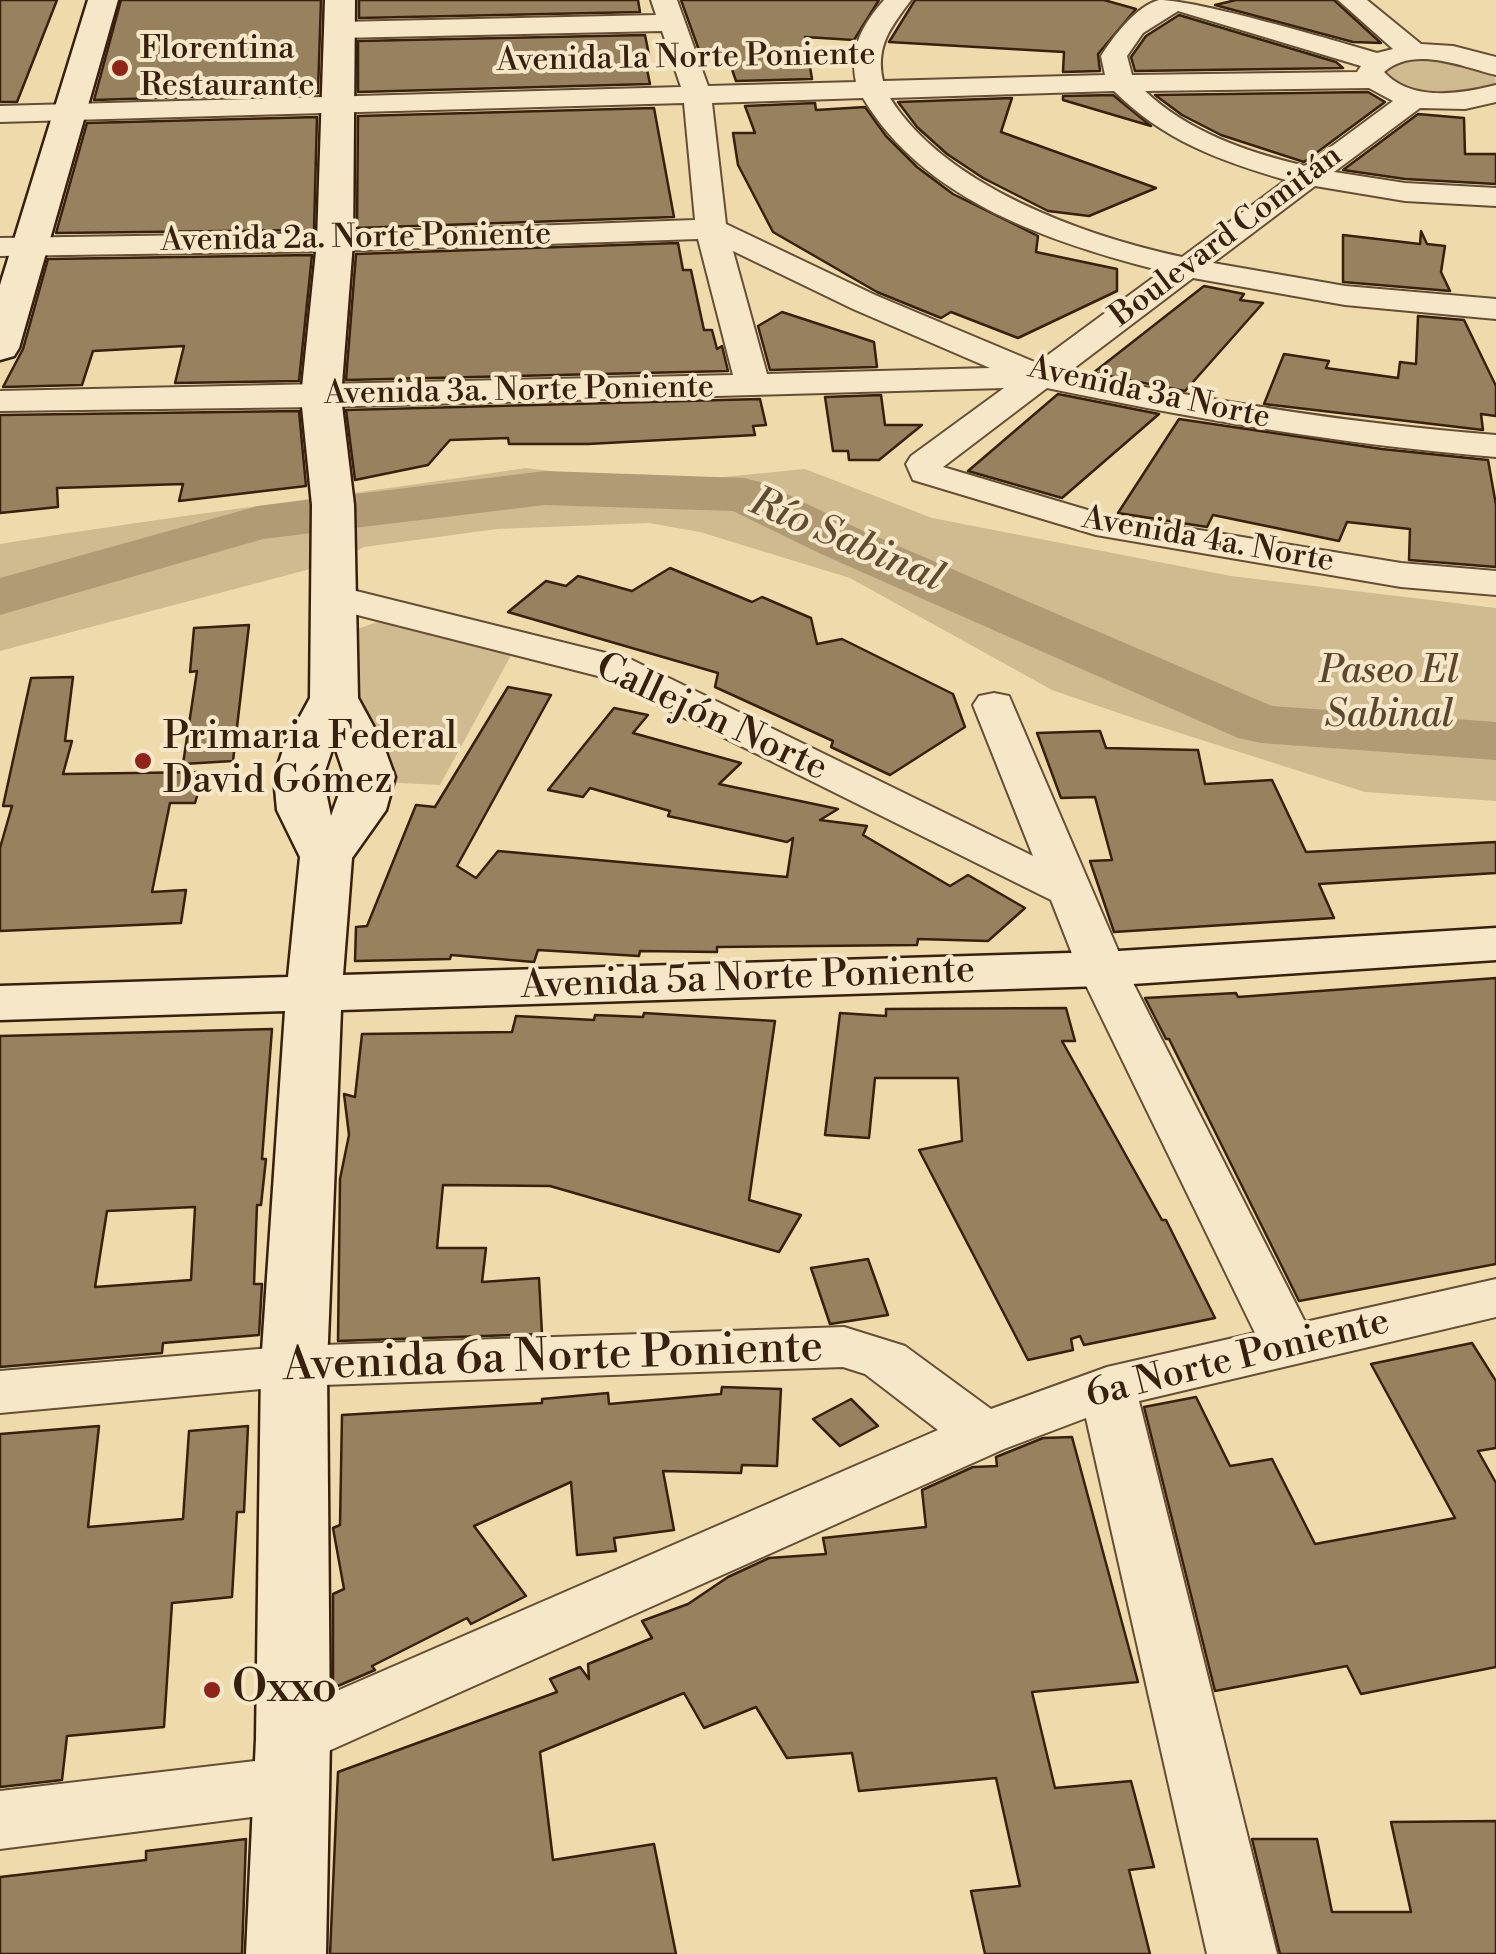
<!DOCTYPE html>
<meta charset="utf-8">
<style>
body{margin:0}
canvas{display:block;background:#efdaab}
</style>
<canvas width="1496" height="1954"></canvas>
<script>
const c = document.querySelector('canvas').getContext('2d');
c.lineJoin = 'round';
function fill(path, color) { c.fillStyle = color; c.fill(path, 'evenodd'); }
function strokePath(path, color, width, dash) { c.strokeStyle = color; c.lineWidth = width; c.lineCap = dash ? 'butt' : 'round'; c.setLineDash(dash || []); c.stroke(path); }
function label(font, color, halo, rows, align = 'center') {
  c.font = font + ' "Libre Bodoni",serif'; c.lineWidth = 8; c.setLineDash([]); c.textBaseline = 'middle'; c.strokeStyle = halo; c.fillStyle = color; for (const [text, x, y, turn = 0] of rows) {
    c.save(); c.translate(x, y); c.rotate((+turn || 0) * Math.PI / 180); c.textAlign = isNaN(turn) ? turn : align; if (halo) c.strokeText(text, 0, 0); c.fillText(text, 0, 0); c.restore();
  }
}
fill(new Path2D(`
 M1437,57L1495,74L1496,85L1444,96L1401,88L1382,73L1398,60Z
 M526,468L589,476L693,480L805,469L932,518L1231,576L1496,608V801L1365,792L1139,720L1052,690L850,578L700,532L649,523L497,529L364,547L333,563L0,651V544C175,515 351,495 526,468Z
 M388,618L515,648L440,785L382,782L346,700L352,631Z`), '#d0ba90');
fill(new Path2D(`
 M545,471L744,478L764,483L861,530L1272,706L1496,722V760L1261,743L1238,738L821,554L733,511L545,505L263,539L0,615V578L258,506Z`), '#b09b75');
const building = new Path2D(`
 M0,0H57L17,102H0Z
 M121,0H321L318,93L94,100Z
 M359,0H638L640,12L359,18Z
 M681,0H879L854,40L805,37L812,79L736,81L726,52L700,53Z
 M915,0H1104L1136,9L1098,54L1100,71L1063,72L1064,52L889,42Z
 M1236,0H1334L1381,43L1353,42L1215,5Z
 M1179,15L1336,62L1343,68L1135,71L1131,57L1146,36Z
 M645,35L649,55H644L650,84L358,92V41Z
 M1368,92L1385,102L1304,162L1221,135L1182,115L1155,95Z
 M1113,95L1151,126L1063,100V96Z
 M1012,98L1001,132L1156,188L1089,216L1048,211L983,178L947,154L917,127L898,102Z
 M815,103L816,110L865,107L886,136L917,167L953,194L1038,236L1036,252L1117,269V291L1018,338L951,312L941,318L877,292L773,232L738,165L733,133H755L745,106Z
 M654,108L674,217L357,228L358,116Z
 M1418,114L1464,118L1465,154H1496V184L1405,179L1343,170Z
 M317,117L314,230L56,233L87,123Z
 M1421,231L1427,244L1445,246L1441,272L1450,291L1343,282V235L1420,244Z
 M678,243L683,270H691L704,330H712L717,349L722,346L728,371L346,380L356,254Z
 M312,255L299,381L175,383L184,346L93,351L82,385L3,387L23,349L48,259Z
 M1204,286L1244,294L1240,300L1263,303L1185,391L1093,373Z
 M782,312L874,342L877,367L770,370L758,326Z
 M1418,316L1464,320L1496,386V416L1481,414L1483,430L1264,404L1284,354L1329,361L1326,368L1398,378L1400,362L1416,364Z
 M1058,394L1159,414L1062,498L968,471Z
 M881,395L885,425H922L879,460H849L848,451H833L825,397Z
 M760,399L766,425L753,426L755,435L588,444H509L508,438L450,440L428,465L355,480L346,410Z
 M299,411L306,486L179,501L183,484L57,488L58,507L0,513V415Z
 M1179,419L1382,449L1488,460L1496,505V567L1409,560L1410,529L1347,522L1339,541L1213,515L1207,527L1118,513Z
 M670,568L752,602L762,597L811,618L817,644L842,639L953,694L965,727L890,775L831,747L833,741L715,687L718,673L508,612L546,581L566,586L578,576L632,591Z
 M249,625L233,761L183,764L197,671L190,672L194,628Z
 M73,677L65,741H72L63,774L204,772L195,803H170L152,892L186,890L181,923L0,931V848L12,806H3L31,678Z
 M508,687L551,695L457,866L476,878L498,851L787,877L793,838L787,842L668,816L670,811L590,788L583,797L548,790L614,708L648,715L633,733L741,763L719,784L838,809L820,820L867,826L863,835L950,886L968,875L1025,908L988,941L918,939L917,945L717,947V952L640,951L639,956L538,950L534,962L451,955L450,959L355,961L356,927L367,926L416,805L435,807Z
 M1100,731L1106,748L1198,750L1205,784L1272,780L1306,852L1496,842V873L1319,884L1334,918L1114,932L1090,861L1112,860L1095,797L1061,798L1037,733Z
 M1496,978V1264L1299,1301L1169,1039H1166L1145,998L1236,993L1238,997Z
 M1066,1008L1075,1041H1062L1162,1220H1166L1215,1318L1084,1345L1080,1336L1071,1339L1073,1350L1028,1360L919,1150L962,1141L958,1078H875L869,1138L825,1135L840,1013L886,1016V1009Z
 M644,1013L775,1021L749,1200L801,1215L779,1252L550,1186L443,1185L437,1248H486L482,1282L539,1278L542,1334L338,1341L340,1179L349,1135L344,1094L355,1097L362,1034L512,1032L516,1016L594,1020L595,1015L643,1017Z
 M272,1029L262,1159H266L261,1205H257L254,1284H262L259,1335L163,1343L162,1353L0,1367V1036ZM195,1207L191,1280L95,1287L107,1211Z
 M868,1259L888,1315L830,1324L811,1268Z
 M1472,1343L1496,1381V1448L1478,1451L1496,1483V1667L1361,1694L1347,1666L1215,1691L1144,1407L1196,1397L1230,1466L1272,1459L1315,1544L1455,1518L1371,1364Z
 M722,1387L781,1389L777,1466L742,1465L741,1473L663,1471L674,1530L614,1538L616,1551L577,1555L571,1482L474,1526L526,1596L471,1624L467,1618L372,1666L375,1670L333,1688V1594L344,1589L333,1528L340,1525L342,1415L542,1403V1399L608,1393L609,1404L721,1394Z
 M851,1399L878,1426L840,1446L813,1419Z
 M99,1426L88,1527L183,1519L189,1431L248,1426L244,1512H237L232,1597L172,1603L164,1727L67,1736L62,1780L0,1787V1434Z
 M1072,1437L1138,1682L1032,1692L1055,1788L1131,1781L1154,1867L1129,1870L1150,1954H985L971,1891L1020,1886L996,1778L859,1791L852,1753L787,1758L756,1707L704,1728L684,1693L540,1752L553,1860L654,1844L676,1954H330L338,1772L557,1692L550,1679L580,1667L589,1679L588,1664L652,1638L642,1621L688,1604L728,1577L769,1558L826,1554L823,1538L926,1527L922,1490L973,1467L997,1466L996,1457L1043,1438Z
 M1496,1821V1954H1280L1252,1839H1317L1332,1912H1411L1391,1822Z
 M246,1839L242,1954H0V1877L146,1860V1851Z`);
fill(building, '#97815f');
strokePath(building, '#37200d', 2.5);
const street = new Path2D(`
 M651,0H677L708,86L856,82C849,49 862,25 884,0H911C891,27 875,46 883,81L1105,75L1101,56C1115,34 1137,6 1159,0C1197,0 1333,40 1377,53L1393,49L1338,0H1367L1421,44L1453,46L1496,57V75C1463,67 1414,45 1384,72C1412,102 1460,94 1496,85V102L1465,109L1420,108L1334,172L1405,183L1496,188V206L1405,201L1315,186L1213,263L1345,286L1496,299V319L1345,305L1193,278L1069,372C1210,401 1352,424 1496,435V457C1344,445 1196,419 1047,388L943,467L1101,514L1401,563L1496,571V595L1401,587L1096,535L913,480L906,464L911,456L1004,388L321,407L0,411V391L733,375L698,239L335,251L0,256V238L335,233L695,220L684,103L0,122V106L681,87L662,31L339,38L326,30L339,22L656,15ZM1178,11L1361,66L1357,72L1132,75L1127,56L1143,33ZM1369,88L1393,101L1305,166C1247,152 1188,132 1145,91ZM1114,91C1163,140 1220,161 1286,180L1182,257C1084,236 945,186 890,98ZM863,98C924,201 1052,243 1162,271L1037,363L875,295L726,224L712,103ZM733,251L853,309L990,368L767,374Z
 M332,585L630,659L1033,856L973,705L979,696L994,693L1009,696L1126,969L1305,1322L1496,1279V1317L1139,1401L1277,1954H1207L1086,1418L1004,1449L306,1761L314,1764L324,1784L314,1804L291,1812L0,1849V1791L272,1759L261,1739L270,1720L938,1430L865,1374L843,1367L294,1386L0,1413V1371L294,1346L844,1327L905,1346L991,1409L1107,1367L1255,1333L1078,969L1051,900L602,677L318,605L312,597L318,589Z`);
const secondary = new Path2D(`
 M88,0H118L19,348L14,356L0,360V285Z
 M325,0H355L353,242L341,397L354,505L358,698L383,744L395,777L386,810L352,858L343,975L1102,952L1496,928V960L1102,986L341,1010L327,1366L330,1739L326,1954H246L256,1739L261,1366L285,1011L0,1020V986L288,977L300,857L277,810L274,777L285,744L310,698L312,505L301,397L317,242ZM334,744L345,777L331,816L323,777Z`);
strokePath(street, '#654e34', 4);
strokePath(secondary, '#37200d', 5);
fill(street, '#f5e7c8');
fill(secondary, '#f5e7c8');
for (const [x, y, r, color] of [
 [120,68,10,"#8f2418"],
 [143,761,10,"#8f2418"],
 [212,1690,10,"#8f2418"]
]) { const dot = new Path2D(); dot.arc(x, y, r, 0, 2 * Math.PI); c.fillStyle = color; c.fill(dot); strokePath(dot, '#f5e7c8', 4); }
label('32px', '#37200d', '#f5e7c8', [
 ["Florentina",140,50],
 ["Restaurante",140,87]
], 'left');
label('32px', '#37200d', '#f5e7c8', [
 ["Avenida 1a Norte Poniente",686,59,-1],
 ["Boulevard Comitán",1227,237,-37],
 ["Avenida 2a. Norte Poniente",356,239,-1],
 ["Avenida 3a. Norte Poniente",519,392,-1],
 ["Avenida 3a Norte",1149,394,12],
 ["Avenida 4a. Norte",1208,541,10]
]);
label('italic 38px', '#5d462e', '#f5e7c8', [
 ["Paseo El",1389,673],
 ["Sabinal",1389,717]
]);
label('38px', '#37200d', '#f5e7c8', [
 ["Callejón Norte",711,719,25],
 ["Avenida 5a Norte Poniente",748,980,-2],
 ["6a Norte Poniente",1238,1360,-14]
]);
label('38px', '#37200d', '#f5e7c8', [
 ["Primaria Federal",163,739],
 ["David Gómez",163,783]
], 'left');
label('italic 40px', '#614b31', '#f5e7c8', [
 ["Río Sabinal",846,542,23]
]);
label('45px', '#37200d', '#f5e7c8', [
 ["Avenida 6a Norte Poniente",553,1359,-2]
]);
label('45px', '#37200d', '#f5e7c8', [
 ["Oxxo",232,1690]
], 'left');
</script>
